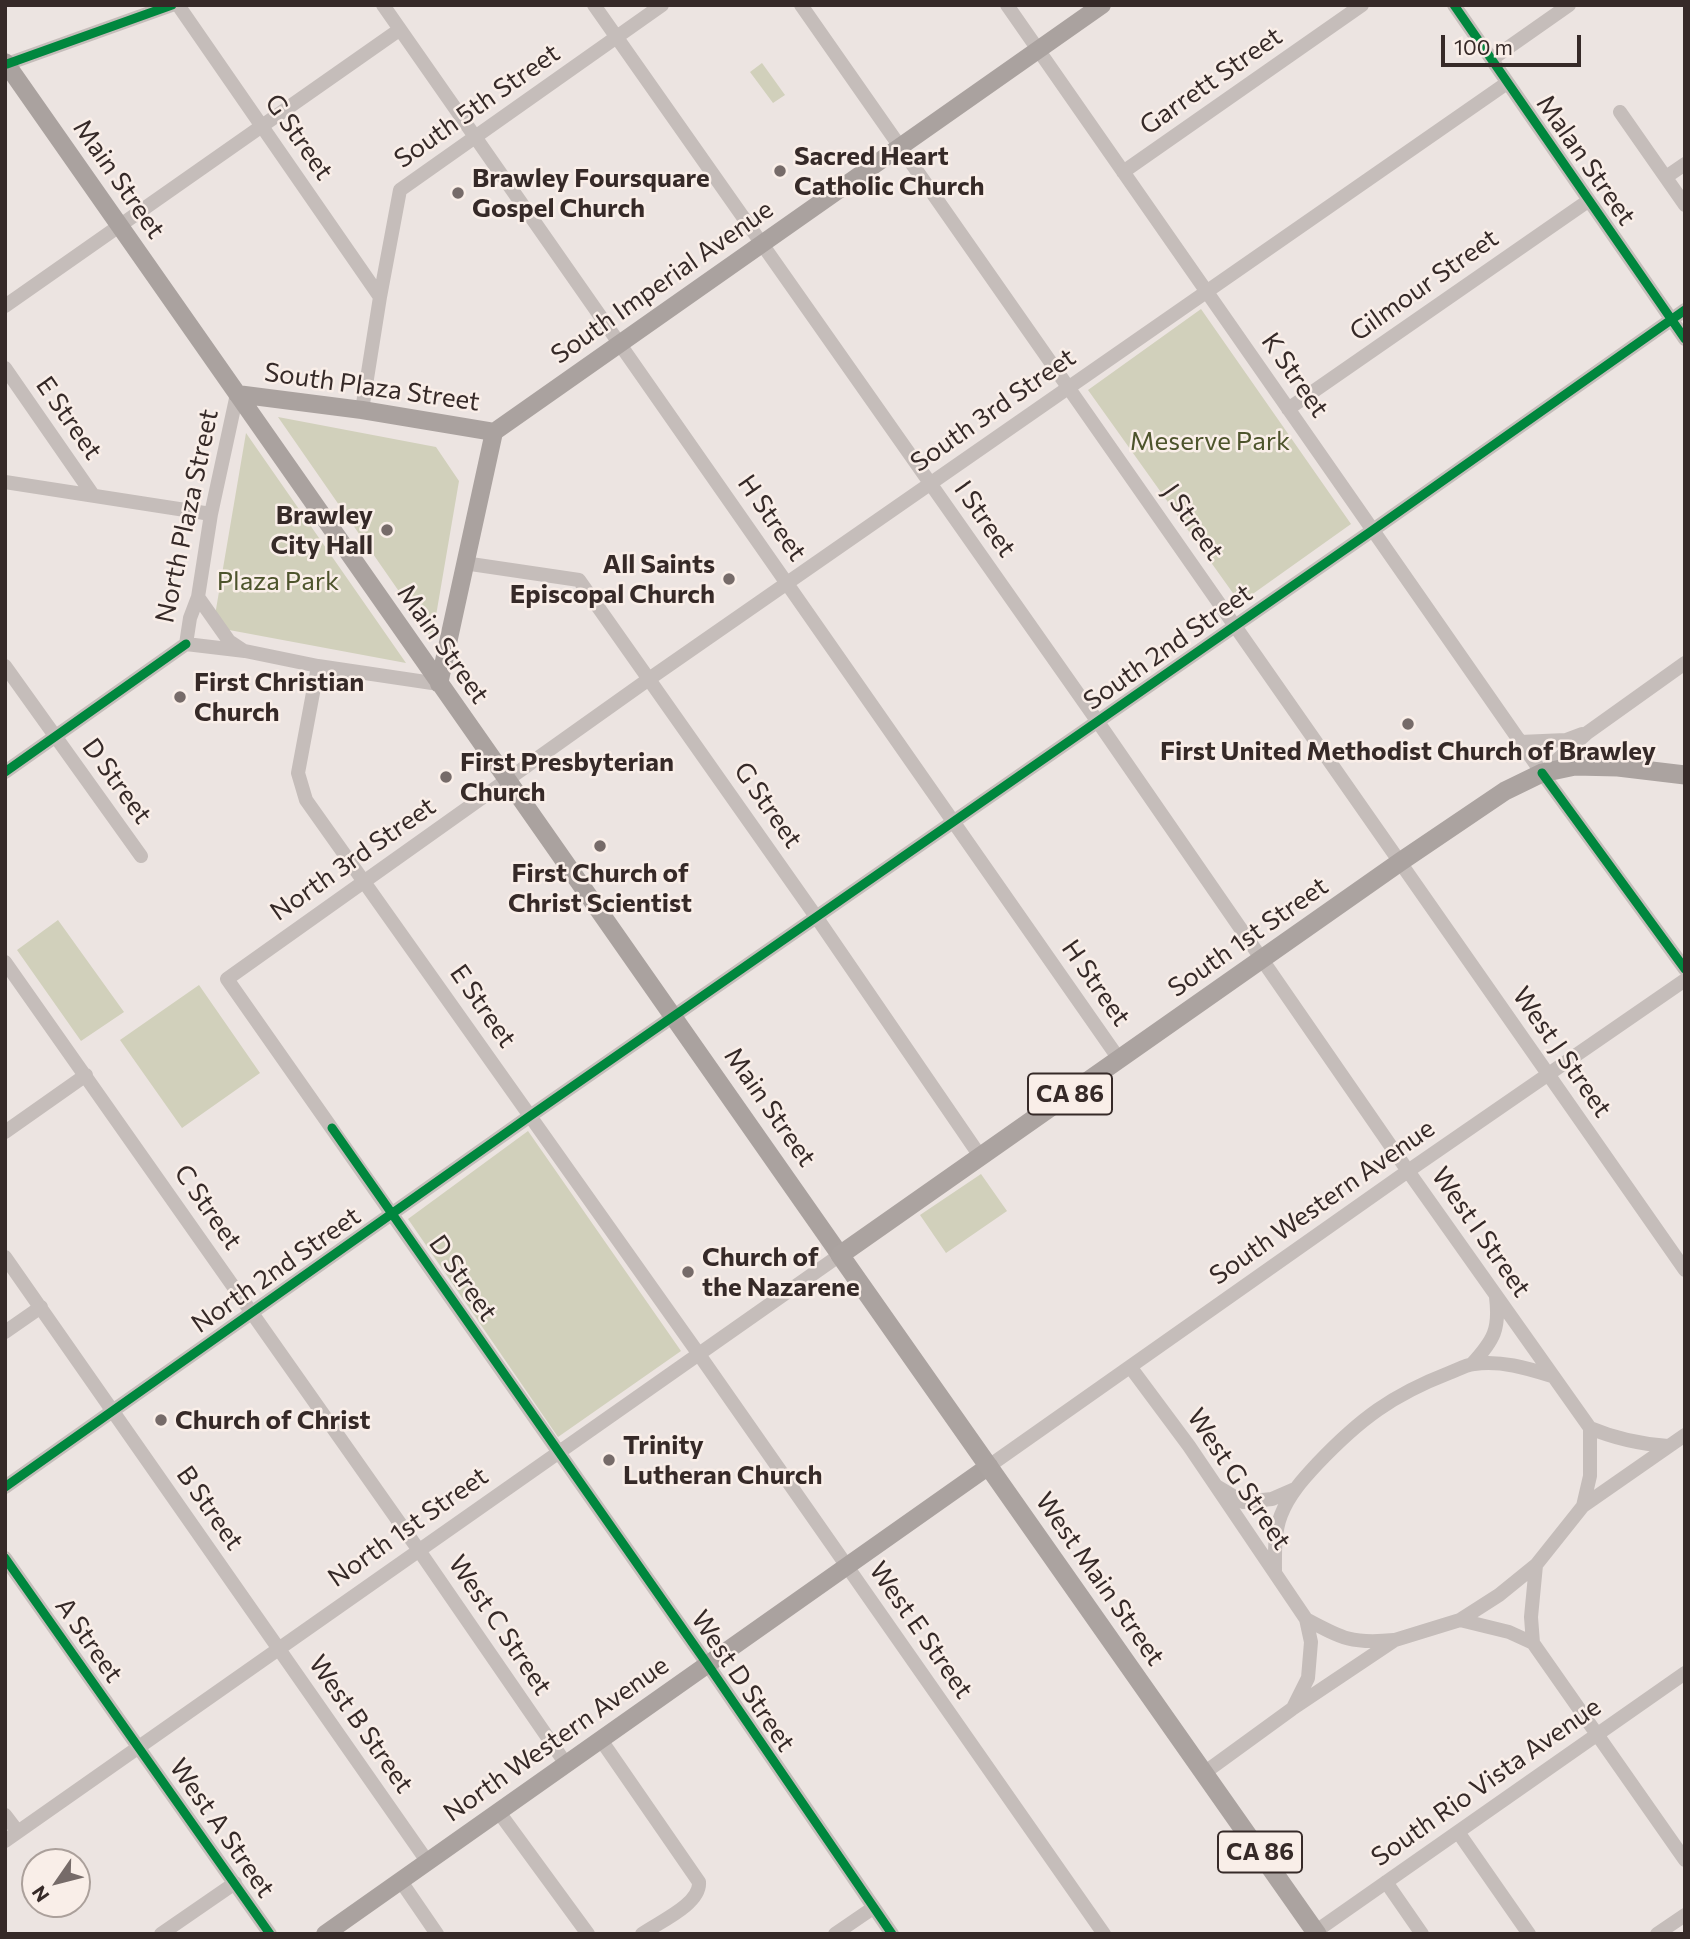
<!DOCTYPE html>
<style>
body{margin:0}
#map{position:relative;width:1690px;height:1939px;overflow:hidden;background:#ece4e1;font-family:Commissioner,sans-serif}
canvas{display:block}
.frame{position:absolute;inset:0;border:7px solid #362a28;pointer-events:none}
.north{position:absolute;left:21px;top:1848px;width:70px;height:70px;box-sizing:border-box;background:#f9eee8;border:2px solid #aba09b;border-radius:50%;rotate:235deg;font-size:19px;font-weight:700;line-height:28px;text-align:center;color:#362a28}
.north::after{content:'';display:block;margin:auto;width:24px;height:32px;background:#766b69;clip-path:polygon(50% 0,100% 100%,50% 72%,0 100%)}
.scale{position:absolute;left:1441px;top:35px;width:140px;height:32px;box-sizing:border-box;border:4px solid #362a28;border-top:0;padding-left:9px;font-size:21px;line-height:24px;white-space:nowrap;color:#362a28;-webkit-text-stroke:5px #f9eee8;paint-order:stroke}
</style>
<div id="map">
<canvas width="1690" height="1939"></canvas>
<div class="frame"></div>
<div class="north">N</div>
<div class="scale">100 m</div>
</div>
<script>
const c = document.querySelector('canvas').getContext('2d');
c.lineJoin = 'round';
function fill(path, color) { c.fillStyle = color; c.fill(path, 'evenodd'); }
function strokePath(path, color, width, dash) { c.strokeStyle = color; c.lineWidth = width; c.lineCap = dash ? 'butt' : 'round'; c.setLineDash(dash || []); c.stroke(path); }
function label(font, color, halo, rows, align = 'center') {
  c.font = font + ' Commissioner,sans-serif'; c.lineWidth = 5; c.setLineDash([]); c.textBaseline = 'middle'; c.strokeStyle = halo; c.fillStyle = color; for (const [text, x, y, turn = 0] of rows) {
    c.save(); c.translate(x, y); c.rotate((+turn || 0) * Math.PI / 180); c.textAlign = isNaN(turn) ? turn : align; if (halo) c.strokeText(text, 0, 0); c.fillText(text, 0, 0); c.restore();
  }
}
fill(new Path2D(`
 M762,63L785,95L773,103L750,72Z
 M1201,309L1351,524L1240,603L1088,390Z
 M278,417L436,447L459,481L432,639Z
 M246,433L406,663L213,627Z
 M58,920L124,1012L81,1041L17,950Z
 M199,985L260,1073L182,1128L120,1040Z
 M528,1131L681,1351L558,1437L408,1219Z
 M981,1174L1007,1211L946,1253L920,1215Z`), '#d1d0bb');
strokePath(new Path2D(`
 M178,5L380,297
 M383,5L1119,1059
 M594,5L1098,722L1408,1171L1590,1428C1616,1439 1640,1444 1668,1446
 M801,5L1685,1270
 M1007,5L1542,773L1685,969
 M1454,5L1685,339
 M1492,59L1569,5
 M7,64L172,5
 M1620,112L1685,205
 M1123,172L1362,5
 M1666,177L1685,164
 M5,306L399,30
 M5,368L93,495
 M1288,409L1588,201
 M362,410L380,297L400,190L662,5
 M5,482L211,514
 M464,563L579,580L817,918L980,1156
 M198,597L229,641L244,651
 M186,644L245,651L318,666L439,684
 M186,644L190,618L198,597L211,514L237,394
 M5,666L141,856
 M318,666L298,773L306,800L698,1353L1104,1934
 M1520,742L1566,740L1582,734
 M1546,770L1587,733L1685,663
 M5,772L186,644
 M5,962L418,1549L566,1764
 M5,1132L86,1075
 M5,1257L427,1861
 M5,1332L41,1307
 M1472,1364C1494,1340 1500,1329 1496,1297
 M1131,1368L1189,1446L1306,1619L1311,1642L1308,1678L1293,1708
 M989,1466L1408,1171L1685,980
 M5,1487L530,1116L1373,530L1685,310
 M1218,1487L1243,1502L1272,1499L1295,1489
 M1583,1506L1590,1476V1428
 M5,1558L270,1934
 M1275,1573C1275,1553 1274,1533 1281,1515C1289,1494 1304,1478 1318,1463C1360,1419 1392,1395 1449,1373C1457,1370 1465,1365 1474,1364C1500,1360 1527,1368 1552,1376
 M1306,1619C1343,1639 1352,1644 1394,1640
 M1460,1620L1509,1632L1533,1643L1685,1860
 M1533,1643L1531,1617L1536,1565
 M601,1740L699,1882C701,1904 659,1922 642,1934
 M1204,1773L1292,1709L1395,1640L1460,1620L1499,1595L1536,1565L1583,1506L1685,1435
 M498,1811L588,1934
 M5,1815L18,1832
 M1458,1832L1529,1934
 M5,1841L840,1255
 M400,1880L437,1934
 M1386,1882L1422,1934
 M161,1934L235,1883
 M835,1934L873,1908
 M892,1934L708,1665L227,979L649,679L1507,83
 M1312,1934L1685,1673
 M1657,1934L1685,1915`), '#c5bdba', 14);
strokePath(new Path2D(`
 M5,62L840,1255
 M237,394L362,410L494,432
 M494,432L1102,5
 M439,684L494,432
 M325,1934L989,1466`), '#aaa29f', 18);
strokePath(new Path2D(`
 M1317,1934L840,1255L1400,862L1505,791L1542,773L1575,766L1618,767L1685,775`), '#aba3a0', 19);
strokePath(new Path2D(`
 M1454,5L1685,339
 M7,64L172,5
 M5,772L186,644
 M1542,773L1685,969
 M332,1128L708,1665L892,1934
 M5,1487L530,1116L1373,530L1685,310
 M5,1558L270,1934`), '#00873e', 9);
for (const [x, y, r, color] of [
 [780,171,7,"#766b69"],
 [458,193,7,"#766b69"],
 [387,530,7,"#766b69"],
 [729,579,7,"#766b69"],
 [180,697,7,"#766b69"],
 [1408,724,7,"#766b69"],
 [446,777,7,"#766b69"],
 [600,846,7,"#766b69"],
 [688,1272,7,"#766b69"],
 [161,1420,7,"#766b69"],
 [609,1460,7,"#766b69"]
]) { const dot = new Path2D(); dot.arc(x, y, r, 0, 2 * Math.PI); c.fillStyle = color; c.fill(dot); strokePath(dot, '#f9eee8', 2.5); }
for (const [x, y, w] of [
 [1070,1094,84],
 [1260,1852,84]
]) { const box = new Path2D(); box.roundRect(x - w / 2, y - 20.5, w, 41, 5); c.fillStyle = '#f9eee8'; c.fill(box); strokePath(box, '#362a28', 2); }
label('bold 24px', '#362a28', null, [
 ["CA 86",1070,1094],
 ["CA 86",1260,1852]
]);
label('26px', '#362a28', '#f9eee8', [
 ["Garrett Street",1211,81,-35],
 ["South 5th Street",477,106,-35],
 ["G Street",299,137,55],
 ["Malan Street",1586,160,55],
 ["Main Street",119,179,55],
 ["South Imperial Avenue",662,282,-35],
 ["Gilmour Street",1424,285,-35],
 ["K Street",1295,375,55],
 ["South Plaza Street",372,387,8],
 ["South 3rd Street",993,410,-35],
 ["E Street",69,418,55],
 ["North Plaza Street",187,516,-78],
 ["H Street",772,518,55],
 ["I Street",985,519,55],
 ["J Street",1193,522,55],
 ["Main Street",443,644,55],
 ["South 2nd Street",1168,647,-35],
 ["D Street",117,781,54],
 ["G Street",768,805,55],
 ["North 3rd Street",353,859,-35],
 ["South 1st Street",1248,937,-35],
 ["H Street",1096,983,55],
 ["E Street",483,1006,55],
 ["West J Street",1562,1052,55],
 ["Main Street",770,1107,55],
 ["South Western Avenue",1322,1202,-35],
 ["C Street",208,1207,55],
 ["West I Street",1481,1232,55],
 ["North 2nd Street",276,1270,-35],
 ["D Street",463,1278,55],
 ["West G Street",1239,1479,56],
 ["B Street",210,1508,55],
 ["North 1st Street",408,1527,-35],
 ["West Main Street",1100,1579,55],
 ["West C Street",500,1625,56],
 ["West E Street",921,1630,55],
 ["A Street",89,1640,55],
 ["West D Street",743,1681,56],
 ["West B Street",361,1724,55],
 ["North Western Avenue",556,1739,-35],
 ["South Rio Vista Avenue",1486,1782,-35],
 ["West A Street",222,1828,55]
]);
label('bold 26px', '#362a28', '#f9eee8', [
 ["Sacred Heart",794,156],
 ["Catholic Church",794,186],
 ["Brawley Foursquare",472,178],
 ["Gospel Church",472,208],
 ["Brawley",373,515,"right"],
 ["City Hall",373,545,"right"],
 ["All Saints",715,564,"right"],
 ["Episcopal Church",715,594,"right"],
 ["First Christian",194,682],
 ["Church",194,712],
 ["First United Methodist Church of Brawley",1408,751,"center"],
 ["First Presbyterian",460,762],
 ["Church",460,792],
 ["First Church of",600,873,"center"],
 ["Christ Scientist",600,903,"center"],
 ["Church of",702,1257],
 ["the Nazarene",702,1287],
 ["Church of Christ",175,1420],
 ["Trinity",623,1445],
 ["Lutheran Church",623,1475]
], 'left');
label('26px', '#4d542c', '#f9eee8', [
 ["Meserve Park",1210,441],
 ["Plaza Park",278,581]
]);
</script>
